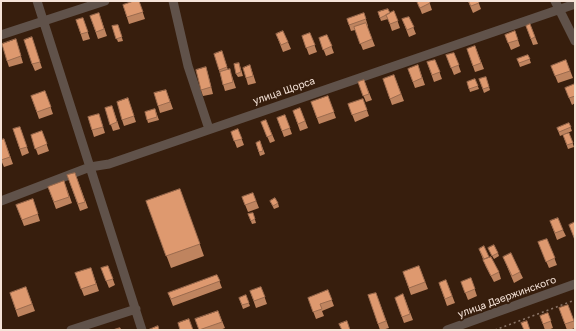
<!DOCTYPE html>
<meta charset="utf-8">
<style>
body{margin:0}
#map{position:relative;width:576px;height:331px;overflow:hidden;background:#371e0d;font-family:"Golos Text",sans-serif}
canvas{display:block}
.frame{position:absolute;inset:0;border:2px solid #f5e3d8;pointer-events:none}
</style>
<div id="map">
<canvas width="576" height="331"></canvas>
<div class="frame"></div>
</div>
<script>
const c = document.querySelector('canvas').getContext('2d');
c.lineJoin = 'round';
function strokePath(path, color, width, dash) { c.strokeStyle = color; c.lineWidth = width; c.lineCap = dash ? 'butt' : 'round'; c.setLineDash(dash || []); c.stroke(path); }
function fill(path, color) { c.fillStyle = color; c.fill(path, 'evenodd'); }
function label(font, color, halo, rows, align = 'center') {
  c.font = font + ' "Golos Text",sans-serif'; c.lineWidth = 4; c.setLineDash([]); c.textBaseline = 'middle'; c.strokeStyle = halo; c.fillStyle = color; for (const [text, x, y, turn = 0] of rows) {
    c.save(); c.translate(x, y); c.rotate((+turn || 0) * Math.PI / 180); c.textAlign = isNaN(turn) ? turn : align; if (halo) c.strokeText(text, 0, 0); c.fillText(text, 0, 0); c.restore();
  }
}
strokePath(new Path2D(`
 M495,330L575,300`), '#8b7567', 1.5, [2, 3]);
strokePath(new Path2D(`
 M37,1L142,330
 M173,1L188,66L209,129
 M555,1L575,41
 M1,35L105,1
 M1,201L90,167L109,164L575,4
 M71,330L136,309
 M447,330L575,284`), '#60524a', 9);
fill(new Path2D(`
 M139,1L145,19L129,24L123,5Z
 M417,1H429L432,10L422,14Z
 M468,1H478L481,9L473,13Z
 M394,11L400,28L392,31L388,19L381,21L378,12L390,13Z
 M99,13L107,36L98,39L90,16Z
 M364,13L368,26H367L375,46L363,50L355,30L351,31L347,19Z
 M409,17L416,34L409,37L402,19Z
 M83,18L90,39L83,41L76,20Z
 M530,24L538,44L533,45L526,26Z
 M118,25L123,41L118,42L112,26Z
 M515,31L520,46L511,50L505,35Z
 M310,33L317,52L309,55L302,36Z
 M276,34L288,42L291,49L283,52Z
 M327,35L334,53L326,56L319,38Z
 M16,39L23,63L9,67L7,61Z
 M34,44L42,68L35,71L32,64Z
 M475,46L484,69L475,72L467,49Z
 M222,51L228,70L232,76L236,88L225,91L219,70Z
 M454,53L461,72L454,75L446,55Z
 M528,55L531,63L520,67L517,59Z
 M435,60L442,79L434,82L427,62Z
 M566,60L573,78L558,83L551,66Z
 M250,65L256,83L248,85L246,78Z
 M418,65L425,85L415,88L408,69Z
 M240,66L243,76L238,77L236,74Z
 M206,67L208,74L213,94L203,96L201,90Z
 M394,75L404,101L392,105L383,79Z
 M486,77L490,90L484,93L479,79Z
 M475,79L479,89L470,92L467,82Z
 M364,80L372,100L366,102L358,82Z
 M575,84V103L572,105L565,88Z
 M166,90L173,109L160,113L158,106Z
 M45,91L53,114L39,119L31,96Z
 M328,96L336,118L319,124L311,102Z
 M128,98L136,122L124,126L122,120Z
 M363,99L369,116L355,122L348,104Z
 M112,106L120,129L113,131L105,108Z
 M300,108L308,128L300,131L293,111Z
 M155,109L159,120L148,123L145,112Z
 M99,114L105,133L94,137L88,117Z
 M285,115L292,134L284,137L277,118Z
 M266,120L275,141L270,143L261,122Z
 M569,123L572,131L560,136L557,128Z
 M20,127L29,153L22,156L13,129Z
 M238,129L244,145L237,148L231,132Z
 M42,131L49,151L38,155L31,135Z
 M569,133L574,147L568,149L563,135Z
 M4,139L13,164L4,167L1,160Z
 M260,141L265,154L260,156L256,143Z
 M75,173L88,208L80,211L67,175Z
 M64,181L72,203L56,209L48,187Z
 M180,189L204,256L171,268L146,201Z
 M253,193L259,208L248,212L242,197Z
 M33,199L40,221L24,226L16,205Z
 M270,201L278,203L279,207L274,209Z
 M253,213L256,223L252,224L248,214Z
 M550,221L563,230L566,236L557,240Z
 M547,239L557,265L549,268L538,242Z
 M488,248L498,253L499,256L494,259Z
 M479,249L489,257L499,272L501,279L494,282L486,267Z
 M503,257L520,272L523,278L514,283Z
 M108,266L115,285L109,288L101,268Z
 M419,266L428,289L411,295L403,272Z
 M91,268L99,291L84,296L75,273Z
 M217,275L222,288L173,306L168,293Z
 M471,278L477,296L468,300L461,282Z
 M446,280L455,303L447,306L439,283Z
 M26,287L35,311L18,317L10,293Z
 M261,287L267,304L256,308L250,291Z
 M328,290L334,306L322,311L324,316L316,319L308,298Z
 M376,293L389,328L382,330H380L368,295Z
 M403,294L413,320L404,323L395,298Z
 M246,295L250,306L243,309L239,298Z
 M568,305L575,324V328L569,330H567L559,308Z
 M218,311L225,328L220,330H200Z
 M548,313L553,328L548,330H545L540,316Z`), '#bf845f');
const building = new Path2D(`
 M134,1H139L143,12L127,17L123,5Z
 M417,1H429L430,3L420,8Z
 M469,1H478L479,3L471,6Z
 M388,9L390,13L380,18L378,12Z
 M394,11L398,21L390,24L386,15Z
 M99,13L104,29L96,32L90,16Z
 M364,13L366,19L349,25L347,19Z
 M409,17L414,27L407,30L402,19Z
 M83,18L88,32L81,34L76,20Z
 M366,23L372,39L360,44L354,27Z
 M530,24L535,37L531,39L526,26Z
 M118,25L122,37L116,39L112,26Z
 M283,31L288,42L281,45L276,34Z
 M515,31L518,40L508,43L505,35Z
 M310,33L315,45L306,48L302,36Z
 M327,35L332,46L323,50L319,38Z
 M32,37L40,62L32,64L24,40Z
 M16,39L21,56L7,61L2,44Z
 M475,46L481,63L473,66L467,49Z
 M222,51L227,67L219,70L214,54Z
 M454,53L459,65L451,68L446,55Z
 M528,55L530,59L519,63L517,59Z
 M435,60L440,72L432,75L427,62Z
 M566,60L570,71L555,76L551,66Z
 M239,63L241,72L236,74L234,64Z
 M250,65L253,76L246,78L243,68Z
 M418,65L422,78L413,82L408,69Z
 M206,67L211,87L201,90L196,70Z
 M230,69L233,82L223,85L220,72Z
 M394,75L401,94L390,99L383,79Z
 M486,77L489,87L483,89L479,79Z
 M475,79L478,86L469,89L467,82Z
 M364,80L369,94L363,96L358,82Z
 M575,84V96L569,98L565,88Z
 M166,90L170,102L158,106L154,93Z
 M45,91L51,107L37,112L31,96Z
 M328,96L334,112L317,118L311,102Z
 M128,98L134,116L122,120L117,102Z
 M363,99L367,110L352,115L348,104Z
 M112,106L117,122L110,125L105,108Z
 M300,108L305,121L298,124L293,111Z
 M155,109L157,117L147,120L145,112Z
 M99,114L103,127L92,130L88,117Z
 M285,115L290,128L282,131L277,118Z
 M266,120L272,135L267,137L261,122Z
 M569,123L571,127L559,132L557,128Z
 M20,127L27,147L20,149L13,129Z
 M238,129L242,139L234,141L231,132Z
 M42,131L47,144L35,149L31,135Z
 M569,133L573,143L567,145L563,135Z
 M4,139L10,157L1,160V140Z
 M260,141L263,151L259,152L256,143Z
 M75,173L85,202L78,204L67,175Z
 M64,181L69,197L54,202L48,187Z
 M180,189L200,244L166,256L146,201Z
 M253,193L256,201L245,205L242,197Z
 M275,198L278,203L273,206L270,201Z
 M33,199L38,214L22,220L16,205Z
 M253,213L255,219L251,221L248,214Z
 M558,218L563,230L555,233L550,221Z
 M575,222V240L569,225Z
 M547,239L555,258L546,262L538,242Z
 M494,245L498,253L492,256L488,248Z
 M484,246L489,257L484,259L479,249Z
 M511,253L520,272L512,276L503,257Z
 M491,257L499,272L491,276L483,260Z
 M108,266L113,279L106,281L101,268Z
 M419,266L425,282L409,288L403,272Z
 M91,268L96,284L81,289L75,273Z
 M217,275L220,281L171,299L168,293Z
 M471,278L475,289L465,293L461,282Z
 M446,280L452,296L445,299L439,283Z
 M26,287L32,304L16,310L10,293Z
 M261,287L265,297L254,301L250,291Z
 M328,290L332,300L320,304L322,309L313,312L308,298Z
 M376,293L386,321L378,324L368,295Z
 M403,294L410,314L402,317L395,298Z
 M246,295L249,303L242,305L239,298Z
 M568,305L574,321L565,324L559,308Z
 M218,311L222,322L199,330L195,319Z
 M548,313L551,321L543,324L540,316Z
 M189,319L193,330H180L178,323Z
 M347,321L350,330H342L339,324Z
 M527,321L530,330H524L521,323Z
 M158,326L159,330H148Z
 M120,328L121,330H113Z`);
fill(building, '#de996f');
strokePath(building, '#9b6b4e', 1);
label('10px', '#f5e3d8', '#371e0d', [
 ["улица Щорса",284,91,-19],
 ["улица Дзержинского",507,297,-20]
]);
</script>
